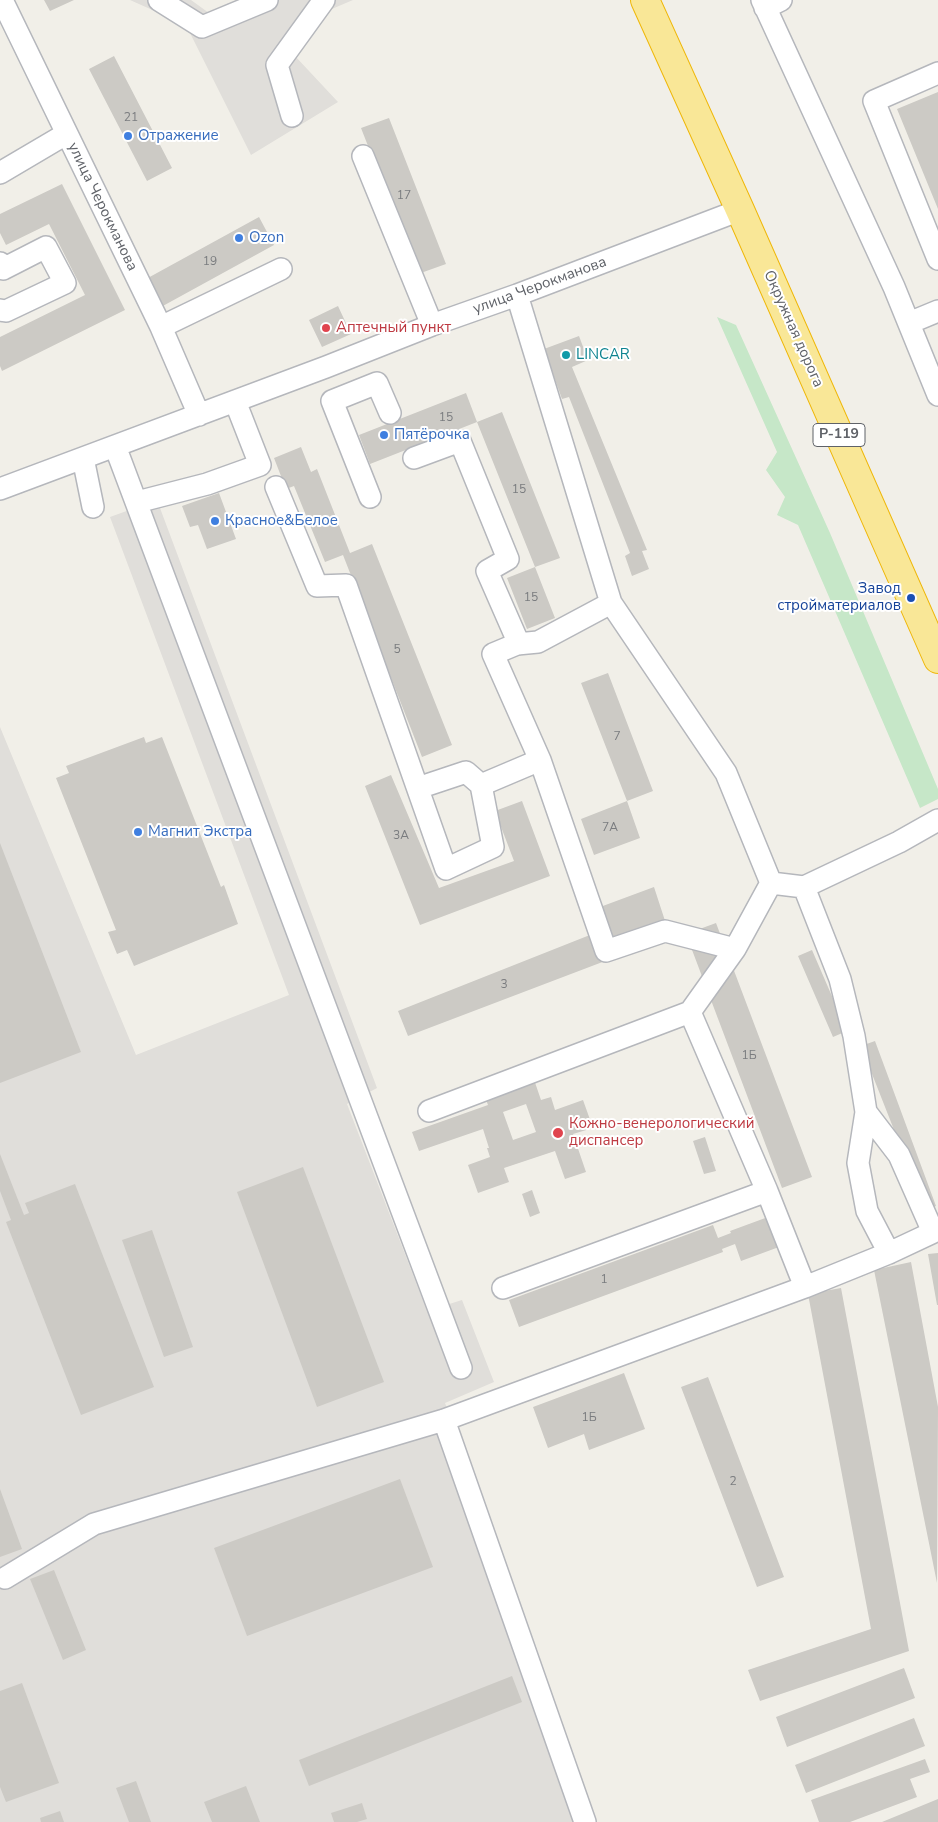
<!DOCTYPE html>
<meta charset="utf-8">
<style>
body{margin:0}
canvas{display:block;background:#f1efe8}
</style>
<canvas width="938" height="1822"></canvas>
<script>
const c = document.querySelector('canvas').getContext('2d');
c.lineJoin = 'round';
function fill(path, color) { c.fillStyle = color; c.fill(path, 'evenodd'); }
function strokePath(path, color, width, dash) { c.strokeStyle = color; c.lineWidth = width; c.lineCap = dash ? 'butt' : 'round'; c.setLineDash(dash || []); c.stroke(path); }
function label(font, color, halo, rows, align = 'center') {
  c.font = font + ' "Nunito Sans",sans-serif'; c.lineWidth = 4; c.setLineDash([]); c.textBaseline = 'middle'; c.strokeStyle = halo; c.fillStyle = color; for (const [text, x, y, turn = 0] of rows) {
    c.save(); c.translate(x, y); c.rotate((+turn || 0) * Math.PI / 180); c.textAlign = isNaN(turn) ? turn : align; if (halo) c.strokeText(text, 0, 0); c.fillText(text, 0, 0); c.restore();
  }
}
fill(new Path2D(`
 M130,0H191L209,13L242,0H353L320,14L295,56L338,102L251,155L186,25Z
 M157,500L377,1088L347,1104L427,1311L462,1300L494,1382L445,1403L593,1822H0V727L136,1055L289,995L110,517Z`), '#e0deda');
fill(new Path2D(`
 M717,317L736,325L830,533L938,789V799L920,808L798,525L777,515L785,497L766,470L777,452Z`), '#c6e7c8');
fill(new Path2D(`
 M44,0H74L50,11Z
 M114,56L172,168L147,181L89,69Z
 M938,92V209L897,109Z
 M389,118L446,264L418,274L361,128Z
 M62,184L125,310L2,371L0,366V337L85,295L49,224L6,245L0,233V214Z
 M259,217L274,245L161,307L146,279Z
 M338,306L351,334L322,347L309,320Z
 M579,336L588,360L572,367L647,550L642,551L649,569L632,576L625,556L630,553L569,397L562,399L544,349Z
 M466,393L477,422L502,412L560,558L535,567L477,422L370,464L359,435Z
 M301,447L311,472L317,469L350,553L372,544L452,745L422,757L343,555L325,562L294,486L286,489L274,458Z
 M219,493L236,539L207,549L198,525L190,527L182,506Z
 M535,567L555,618L527,629L507,578Z
 M608,673L653,791L627,801L581,683Z
 M144,737L146,743L162,737L221,887L224,885L238,924L134,966L127,950L117,954L108,932L116,930L56,778L69,773L66,766Z
 M391,775L439,888L514,861L495,811L522,801L550,876L420,925L365,786Z
 M627,801L640,838L594,855L581,819Z
 M0,843L81,1052L0,1083Z
 M654,887L668,930L613,958L408,1036L398,1011L600,931L592,910Z
 M716,923L812,1177L782,1188L686,934Z
 M812,950L847,1031L833,1037L798,956Z
 M875,1041L936,1206L926,1211L861,1046Z
 M529,1065L541,1100L551,1097L555,1110L583,1100L593,1128L573,1134L586,1172L565,1179L555,1151L504,1168L509,1182L478,1193L468,1165L490,1157L487,1148H489L483,1129L419,1151L412,1132L488,1105L482,1089ZM526,1104L536,1132L513,1140L503,1112Z
 M705,1137L716,1171L704,1174L693,1141Z
 M0,1154L24,1215L29,1213L25,1203L75,1184L154,1387L81,1415L6,1222L11,1220L0,1191Z
 M303,1167L384,1382L317,1407L237,1192Z
 M532,1190L540,1213L530,1217L522,1194Z
 M768,1217L779,1247L741,1261L735,1244L722,1249L723,1252L519,1327L509,1300L713,1225L718,1238L731,1233L730,1231Z
 M152,1230L193,1347L164,1357L122,1240Z
 M938,1253V1305H937L928,1254Z
 M911,1262L938,1407L937,1583L874,1270Z
 M841,1288L909,1651L760,1701L748,1670L871,1629L808,1294Z
 M624,1373L645,1429L589,1450L584,1434L548,1448L533,1407Z
 M708,1377L784,1577L757,1587L681,1387Z
 M400,1479L433,1567L247,1636L214,1548Z
 M0,1489L22,1549L0,1557Z
 M54,1570L86,1650L63,1660L30,1579Z
 M904,1668L915,1698L787,1747L776,1717Z
 M512,1676L522,1702L309,1786L299,1760Z
 M22,1683L59,1783L6,1802L0,1787V1691Z
 M914,1718L925,1746L806,1793L795,1765Z
 M925,1759L930,1772L910,1779L917,1797L850,1822H819L811,1800Z
 M136,1781L151,1822H129L116,1788Z
 M246,1786L260,1822H212L204,1802Z
 M938,1799V1822H882Z
 M362,1803L367,1819L357,1822H334L331,1813Z
 M60,1811L64,1822H41L40,1818Z`), '#cccac5');
const minor = new Path2D(`
 M2,0L161,327L199,415
 M159,0L202,27L267,0
 M762,0L894,287L938,395
 M765,8L781,0
 M938,73L874,101L938,259
 M292,116L277,65L324,0
 M363,156L432,325
 M0,173L66,134
 M0,263L3,269L46,247L65,283L6,311L0,310
 M909,323L938,311
 M161,327L281,269
 M115,446L461,1368
 M83,458L93,507
 M414,458L460,441L508,559L487,571L519,644
 M276,487L317,586L346,585L446,869L493,847L481,785L540,760L493,654L517,644L538,642L611,603L517,295
 M0,489L326,367L432,325L517,295L740,210
 M370,497L332,401L377,383L390,413
 M137,502L207,484L260,465L235,401
 M611,603L726,773L771,883
 M540,760L606,951L665,931L735,949L771,883L804,887L899,842L938,820
 M418,788L466,772L481,785
 M804,887L840,979L854,1036L866,1112L858,1163L867,1211L889,1253
 M690,1012L767,1191L805,1287
 M429,1111L690,1012L735,949
 M866,1112L899,1155L933,1232
 M503,1288L767,1191
 M444,1420L585,1822
 M5,1578L94,1524L444,1420L805,1287L889,1253L938,1230`);
const highway = new Path2D(`
 M645,0L740,210L938,659`);
strokePath(minor, '#b5b7bc', 24);
strokePath(highway, '#efb709', 30);
strokePath(minor, '#fff', 21);
strokePath(highway, '#f9e797', 28);
for (const [x, y, r, color] of [
 [128,136,5,"#3f7fe0"],
 [239,238,5,"#3f7fe0"],
 [326,328,5,"#e0444e"],
 [566,355,5,"#0f9aa8"],
 [384,435,5,"#3f7fe0"],
 [215,521,5,"#3f7fe0"],
 [911,598,5,"#1a4fb4"],
 [138,832,5,"#3f7fe0"],
 [558,1133,6,"#e0444e"]
]) { const dot = new Path2D(); dot.arc(x, y, r, 0, 2 * Math.PI); c.fillStyle = color; c.fill(dot); strokePath(dot, '#fff', 2); }
label('12px', '#7a7c7f', null, [
 ["21",131,118],
 ["17",404,196],
 ["19",210,262],
 ["15",446,418],
 ["15",519,490],
 ["15",531,598],
 ["5",397,650],
 ["7",617,737],
 ["7А",610,828],
 ["3А",401,836],
 ["3",504,985],
 ["1Б",749,1056],
 ["1",604,1280],
 ["1Б",589,1418],
 ["2",733,1482]
]);
for (const [x, y, w] of [
 [839,435,52]
]) { const box = new Path2D(); box.roundRect(x - w / 2, y - 11.5, w, 23, 4); c.fillStyle = '#fff'; c.fill(box); strokePath(box, '#5f6268', 1); }
label('bold 14px', '#5f6268', null, [
 ["Р-119",839,435]
]);
label('15px', '#366cbe', '#fff', [
 ["Отражение",138,136],
 ["Ozon",249,238],
 ["Пятёрочка",394,435],
 ["Красное&Белое",225,521],
 ["Магнит Экстра",148,832]
], 'left');
label('15px', '#5f6268', '#fff', [
 ["улица Черокманова",102,207,64],
 ["улица Черокманова",540,286,-20],
 ["Окружная дорога",793,329,66]
]);
label('15px', '#be3a42', '#fff', [
 ["Аптечный пункт",336,328],
 ["Кожно-венерологический",569,1124],
 ["диспансер",569,1141]
], 'left');
label('15px', '#0d838f', '#fff', [
 ["LINCAR",576,355]
], 'left');
label('15px', '#164399', '#fff', [
 ["Завод",901,589],
 ["стройматериалов",901,606]
], 'right');
</script>
